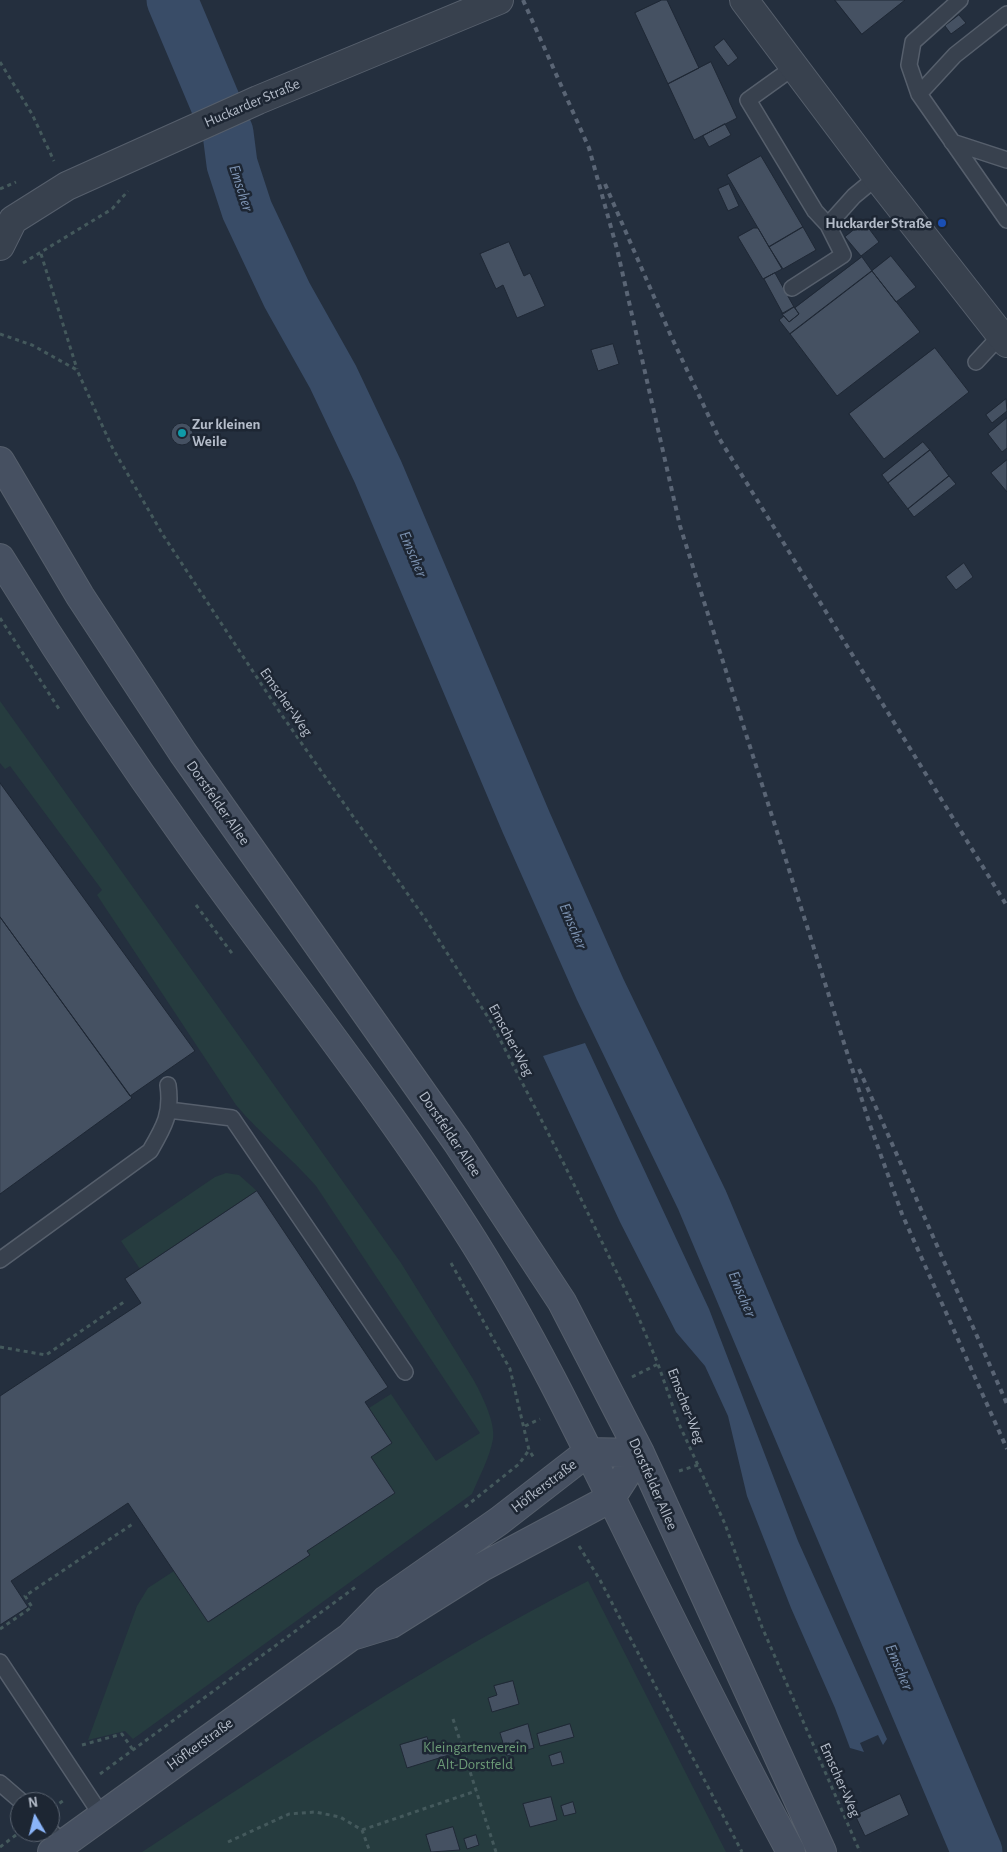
<!DOCTYPE html>
<meta charset="utf-8">
<style>
body{margin:0}
#map{position:relative;width:1007px;height:1852px;overflow:hidden;background:#242f3e;font-family:"Alegreya Sans",sans-serif}
canvas{display:block}
.north{position:absolute;left:10px;top:1792px;width:50px;height:50px;box-sizing:border-box;background:#1d2633;border:1px solid #59626f;border-radius:50%;rotate:352deg;font-size:14px;font-weight:700;line-height:20px;text-align:center;color:#b4bcc9}
.north::after{content:'';display:block;margin:auto;width:18px;height:22px;background:#8ab4f8;clip-path:polygon(50% 0,100% 100%,50% 72%,0 100%)}
</style>
<div id="map">
<canvas width="1007" height="1852"></canvas>
<div class="north">N</div>
</div>
<script>
const c = document.querySelector('canvas').getContext('2d');
c.lineJoin = 'round';
function fill(path, color) { c.fillStyle = color; c.fill(path, 'evenodd'); }
function strokePath(path, color, width, dash) { c.strokeStyle = color; c.lineWidth = width; c.lineCap = dash ? 'butt' : 'round'; c.setLineDash(dash || []); c.stroke(path); }
function label(font, color, halo, rows, align = 'center') {
  c.font = font + ' "Alegreya Sans",sans-serif'; c.lineWidth = 5; c.setLineDash([]); c.textBaseline = 'middle'; c.strokeStyle = halo; c.fillStyle = color; for (const [text, x, y, turn = 0] of rows) {
    c.save(); c.translate(x, y); c.rotate((+turn || 0) * Math.PI / 180); c.textAlign = isNaN(turn) ? turn : align; if (halo) c.strokeText(text, 0, 0); c.fillText(text, 0, 0); c.restore();
  }
}
fill(new Path2D(`
 M0,701L401,1263L473,1379C481,1393 496,1423 493,1439C490,1457 479,1477 472,1494L133,1739L125,1731L88,1740L137,1606L148,1588L174,1571L209,1622L309,1555L307,1551L371,1457L392,1443L369,1408L391,1394L436,1461L480,1433L316,1186C291,1157 261,1135 236,1105L97,895L102,890L10,766L5,769L0,763Z
 M226,1173L239,1175L257,1191L140,1269L121,1241L215,1177Z
 M588,1581L726,1852H142C287,1757 433,1660 588,1581Z`), '#263c3f');
fill(new Path2D(`
 M585,1043L709,1309L798,1541L887,1739L883,1745L878,1735L860,1743L864,1752L850,1748L835,1708L791,1608L747,1496L728,1416L705,1366L676,1332L620,1222L543,1056Z`), '#394c67');
strokePath(new Path2D(`
 M172,0L228,133L232,164L247,210L287,295L333,377L378,472L526,822L600,989L702,1200L977,1852`), '#394c67', 51);
const building = new Path2D(`
 M662,0H667L699,68L668,84L635,13Z
 M835,0H905L862,34Z
 M959,15L966,23L951,34L945,26Z
 M724,39L738,58L728,66L714,47Z
 M711,62L737,118L694,140L668,84Z
 M725,124L731,135L709,147L703,136Z
 M761,156L803,227L769,247L727,175Z
 M729,184L739,206L728,211L718,189Z
 M864,222L879,242L861,256L845,237Z
 M803,227L816,250L783,269L769,247Z
 M754,228H758L782,269L763,279L738,237Z
 M509,242L524,276L530,273L545,306L517,318L503,285L496,289L480,254Z
 M891,256L916,287L896,302L872,271Z
 M862,257L872,271L790,334L779,320L784,316L789,322L799,314L795,308Z
 M872,271L920,332L837,396L790,334Z
 M775,273L794,307L783,314L764,279Z
 M794,307L799,314L789,322L782,314Z
 M613,344L619,364L598,371L591,350Z
 M935,348L969,392L884,459L849,414Z
 M1006,399L1007,411L992,423L986,415Z
 M1007,418V448L1002,452L988,434Z
 M171 434a11 11 0 1 1 22 0a11 11 0 1 1-22 0Z
 M923,442L930,450L888,483L882,475Z
 M930,450L949,476L908,509L888,483Z
 M1007,460V492L991,473Z
 M949,476L956,484L914,517L908,509Z
 M964,563L973,577L956,590L946,577Z
 M0,783L195,1051L130,1096L0,917Z
 M0,917L132,1098L0,1194Z
 M257,1191L388,1387L365,1402L392,1443L371,1457L395,1493L307,1551L310,1555L208,1622L128,1503L11,1581L28,1607L0,1625V1396L141,1303L125,1279Z
 M513,1681L519,1704L492,1712L488,1698L497,1695L494,1686Z
 M528,1724L534,1748L507,1756L500,1733Z
 M570,1724L574,1737L540,1746L537,1734Z
 M427,1737L431,1749L449,1744L452,1754L407,1768L400,1745Z
 M561,1752L564,1763L552,1766L549,1756Z
 M900,1794L909,1815L865,1836L855,1815Z
 M551,1797L557,1820L530,1827L523,1804Z
 M573,1802L576,1813L564,1816L561,1806Z
 M453,1827L460,1850L431,1852L426,1835Z
 M476,1835L479,1845L467,1849L464,1839Z`);
fill(building, '#455162');
strokePath(building, '#1f2835', 1);
const service = new Path2D(`
 M960,0L913,42L909,65L919,94L1007,220
 M794,67L748,100L815,211L828,225
 M919,94L955,55L1007,14
 M952,142L1007,160
 M792,288L843,255L828,225L854,196L877,177
 M976,362L1001,335
 M169,1110L232,1118L405,1372
 M0,1260L150,1151C164,1127 172,1114 168,1085
 M0,1662L102,1816
 M0,1783L22,1802
 M50,1830L63,1844`);
const minor = new Path2D(`
 M744,0L877,177L1007,343`);
const tertiary = new Path2D(`
 M0,246L13,220L67,186L258,100L499,0`);
const secondary = new Path2D(`
 M0,461L80,596L183,753L457,1142L562,1302L640,1453L822,1852
 M0,558C60,656 123,751 190,844C285,977 387,1104 474,1242C532,1335 580,1434 628,1532C681,1640 734,1747 791,1852
 M352,1636L391,1624L482,1567L611,1498L640,1453
 M52,1852L350,1637L386,1600L499,1521L588,1452L640,1453`);
strokePath(service, '#565f6c', 18);
strokePath(minor, '#565f6c', 30);
strokePath(tertiary, '#565f6c', 30);
strokePath(secondary, '#565f6c', 30);
strokePath(new Path2D(`
 M0,62L32,114L54,161
 M0,189L16,182
 M41,254L77,369
 M23,263L112,209L128,191
 M0,334L32,345L77,370L112,447L163,535L281,714L426,920L491,1022L564,1164L638,1316L658,1364L679,1424L725,1524L762,1627L860,1852
 M0,618L59,709
 M196,905L234,956
 M451,1263L510,1369L529,1450L534,1458
 M0,1347L46,1355L124,1302
 M632,1377L658,1364
 M525,1426L540,1419
 M679,1471L698,1465
 M465,1507L519,1464L529,1450
 M579,1546L600,1580L742,1852
 M0,1629L32,1607L25,1596L134,1523
 M453,1719L496,1852
 M82,1745L122,1734L133,1750
 M100,1774L357,1586
 M53,1808L64,1800
 M362,1830L476,1791
 M228,1842L289,1814L315,1812L340,1817L362,1830L370,1852
 M0,1847L20,1832`), '#44595c', 3, [4, 4]);
strokePath(service, '#38414e', 15);
strokePath(minor, '#38414e', 28);
strokePath(tertiary, '#38414e', 28);
strokePath(secondary, '#465061', 28);
strokePath(new Path2D(`
 M523,0L589,148L617,249L680,526L870,1125L902,1214L1007,1449
 M605,184L671,336L719,438L1007,906
 M859,1069L1007,1404`), '#5a6575', 4, [5, 5]);
for (const [x, y, r, color] of [
 [942,223,5,"#1a4fb4"],
 [182,433,5,"#0f9aa8"]
]) { const dot = new Path2D(); dot.arc(x, y, r, 0, 2 * Math.PI); c.fillStyle = color; c.fill(dot); strokePath(dot, '#1d2633', 2); }
label('15px', '#b4bcc9', '#1d2633', [
 ["Huckarder Straße",252,103,-23],
 ["Emscher-Weg",286,702,55],
 ["Dorstfelder Allee",218,803,55],
 ["Emscher-Weg",511,1040,62],
 ["Dorstfelder Allee",450,1134,56],
 ["Emscher-Weg",686,1406,69],
 ["Dorstfelder Allee",653,1484,66],
 ["Höfkerstraße",544,1486,-37],
 ["Höfkerstraße",200,1744,-36],
 ["Emscher-Weg",840,1780,66]
]);
label('bold 15px', '#b4bcc9', '#1d2633', [
 ["Huckarder Straße",932,223],
 ["Zur kleinen",192,424,"left"],
 ["Weile",192,441,"left"]
], 'right');
label('15px', '#6b9a76', '#1d2633', [
 ["Kleingartenverein",475,1747],
 ["Alt-Dorstfeld",475,1764]
]);
label('italic 16px', '#7c92b1', '#1d2633', [
 ["Emscher",241,188,72],
 ["Emscher",413,554,67],
 ["Emscher",573,926,67],
 ["Emscher",742,1294,67],
 ["Emscher",899,1667,67]
]);
</script>
